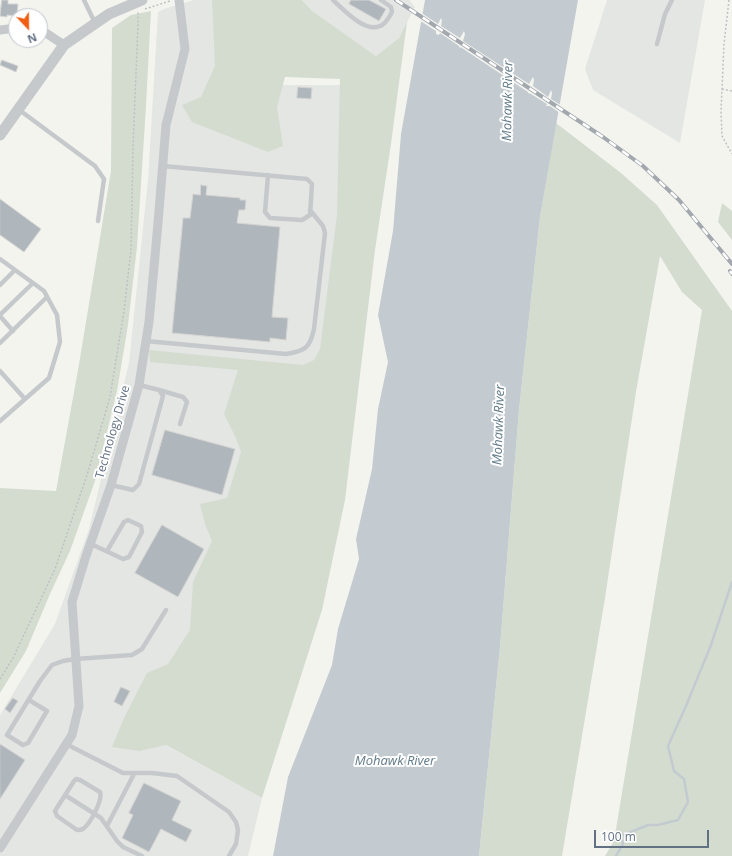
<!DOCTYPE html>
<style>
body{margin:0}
#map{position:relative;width:732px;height:856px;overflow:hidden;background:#f4f4ef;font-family:"Open Sans",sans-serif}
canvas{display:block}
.north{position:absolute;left:8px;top:8px;width:40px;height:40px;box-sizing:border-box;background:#fff;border:1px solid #c0c6cd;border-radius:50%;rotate:158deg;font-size:11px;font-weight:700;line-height:16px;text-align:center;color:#617083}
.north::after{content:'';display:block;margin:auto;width:14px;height:18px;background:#f05e14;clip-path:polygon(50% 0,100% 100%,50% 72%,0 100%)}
.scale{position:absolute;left:594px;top:830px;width:115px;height:18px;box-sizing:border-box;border:2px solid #617083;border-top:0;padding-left:5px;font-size:12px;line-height:14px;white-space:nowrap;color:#617083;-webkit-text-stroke:3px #fff;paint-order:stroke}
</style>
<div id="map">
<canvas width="732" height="856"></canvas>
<div class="north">N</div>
<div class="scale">100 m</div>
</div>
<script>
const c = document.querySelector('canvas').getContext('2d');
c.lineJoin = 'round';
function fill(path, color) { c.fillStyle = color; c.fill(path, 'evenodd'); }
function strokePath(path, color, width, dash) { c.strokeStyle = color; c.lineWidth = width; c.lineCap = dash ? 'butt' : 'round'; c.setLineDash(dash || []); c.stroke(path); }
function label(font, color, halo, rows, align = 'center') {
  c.font = font + ' "Open Sans",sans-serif'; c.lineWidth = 4; c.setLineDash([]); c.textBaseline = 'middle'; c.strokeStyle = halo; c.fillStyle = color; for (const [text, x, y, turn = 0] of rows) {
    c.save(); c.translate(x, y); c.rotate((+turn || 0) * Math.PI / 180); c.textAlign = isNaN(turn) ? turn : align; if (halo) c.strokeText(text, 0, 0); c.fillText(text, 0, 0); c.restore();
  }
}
fill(new Path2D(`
 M194,0H212L252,85H369L324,359L147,735L262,798L248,856H0V715L55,624L89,529L129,363L148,180L158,12L164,9Z
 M302,0H409L415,7L399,38L376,56L311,10Z
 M607,0H705L680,143L593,90L585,69Z`), '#e4e6e3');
fill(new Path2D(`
 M212,0H302L311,10L376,56L399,38L407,22L391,144L375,250L345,500L322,610L262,798L166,745L139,751L112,747L124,718L147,673L168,664L190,630L193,582L212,541L205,524L200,504L227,498L241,452L236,438L224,414L238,370L150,362L149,350L303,365L314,360L320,349L337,215L340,79L285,77L277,107L283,146L268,152L192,122L182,105L201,97L215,66Z
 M151,11L146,106L137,247L128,325L117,391L95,481L70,551L50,594L26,651L0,693V488L56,491L78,370L111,171L112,28L131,15Z
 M556,123L621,173L657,205L732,311V856H605L614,841L702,310L682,292L660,256L636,392L605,598L562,856H479L500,647L519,410L540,217Z
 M722,203L732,211V240L718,222Z`), '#d4dcd0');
fill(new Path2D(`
 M425,0H578L540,217L519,410L500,647L479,856H273L288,777L332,665L338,629L359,559L356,539L372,469L378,409L388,362L378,315L393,231L401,134Z`), '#c3cbd1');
fill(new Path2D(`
 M420,12L438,24L441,18L442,21L441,26L460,38L464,31L465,34L463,41L529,84L533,77L534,80L533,86L548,97L551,90L552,93L551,99L562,106L560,113L550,106H546L547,104L531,94L528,93V92L462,48L459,47V46L440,33L439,35L436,34V31L419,20Z`), '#f4f4ef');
strokePath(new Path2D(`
 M616,856L623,844L621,836L648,825H658L678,820L688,802L684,779L674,771L668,746L686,706L711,645L732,582`), '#c3cbd1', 2.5);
const building = new Path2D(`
 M2,0H8V4H18L17,16L7,15V17L0,16Z
 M351,0H369L386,9L379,21L349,4Z
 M2,60L18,66L16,72L0,65Z
 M298,87L312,88L311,99L297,98Z
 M201,185L207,186L206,195L240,198V200H246L245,210H239L237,223L280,227L272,317L288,318L286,340L270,338V342L172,333L183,218H190L193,194L200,195Z
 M0,199L41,229L24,252L0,235Z
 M165,430L235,449L222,495L152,475Z
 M162,525L204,549L178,597L135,573Z
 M121,687L130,691L122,706L114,702Z
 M13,698L18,701L10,713L5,709Z
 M0,744L25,760L0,799Z
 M144,783L181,801L172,820L192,830L186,842L161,829L149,852L122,838L133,815L129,813Z`);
fill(building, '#b0b7bc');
strokePath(building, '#d5d5d3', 1);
strokePath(new Path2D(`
 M729,0L724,44L721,111L722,136L732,154
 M145,9L170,1
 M722,89L732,91
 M0,679L13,658L55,569L87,475L110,397L124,311L131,250L133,147L138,24V11`), '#bfc0c2', 1.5, [2, 2]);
strokePath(new Path2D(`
 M84,0L95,23
 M333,0C344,10 365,33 380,26C386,24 389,17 392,12L391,7L381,0
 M657,44L665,14L672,0
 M18,109L95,166L104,179L98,221
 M163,166L307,179L312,184L310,215L302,220L270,218L265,212L268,175
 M0,259L44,291L57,315L60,342L49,378L0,421
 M0,285L15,270
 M0,315L33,283
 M0,316L13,331
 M146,341L286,354C305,351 310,348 314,329L325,233L323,226L310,210
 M0,343L47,297
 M0,371L25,399
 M159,390L183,397L187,402L180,424
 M111,485L133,490L139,484L163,396L159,390L139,385
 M91,544L123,559L129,557L142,532L141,526L128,520L124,522L107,551
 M29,700L47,711L28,743L23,745L7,735L40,681L52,665L63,661L75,659L132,655L142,649L166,610
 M66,744L123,773H152L177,776L229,812L236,822L238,830L236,844L229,856
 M76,779L80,780L100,792C103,800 90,824 83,829C80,830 79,830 77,830L57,816L55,811L74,781Z
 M65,795L101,818L117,841L123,847L142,856
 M107,826L134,774`), '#c6c9cc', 4.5);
strokePath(new Path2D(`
 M40,29L64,45
 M0,30L16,28
 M0,848L72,735L79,706L72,602L86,556L111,485L139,385L149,322L158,223L166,125L185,49L179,0`), '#c6c9cc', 9);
strokePath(new Path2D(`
 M0,135L64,45L109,14L142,0`), '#c6c9cc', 11);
const rail = new Path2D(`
 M396,0L603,137L643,166L679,200L732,264
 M730,271L732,274`);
strokePath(rail, '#a3a8af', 4);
strokePath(rail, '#fff', 2.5, [8]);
label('12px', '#617083', '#fff', [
 ["Technology Drive",113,432,-74]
]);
label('italic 13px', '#617a88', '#fff', [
 ["Mohawk River",508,101,-89],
 ["Mohawk River",499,425,-88],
 ["Mohawk River",395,761]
]);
</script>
